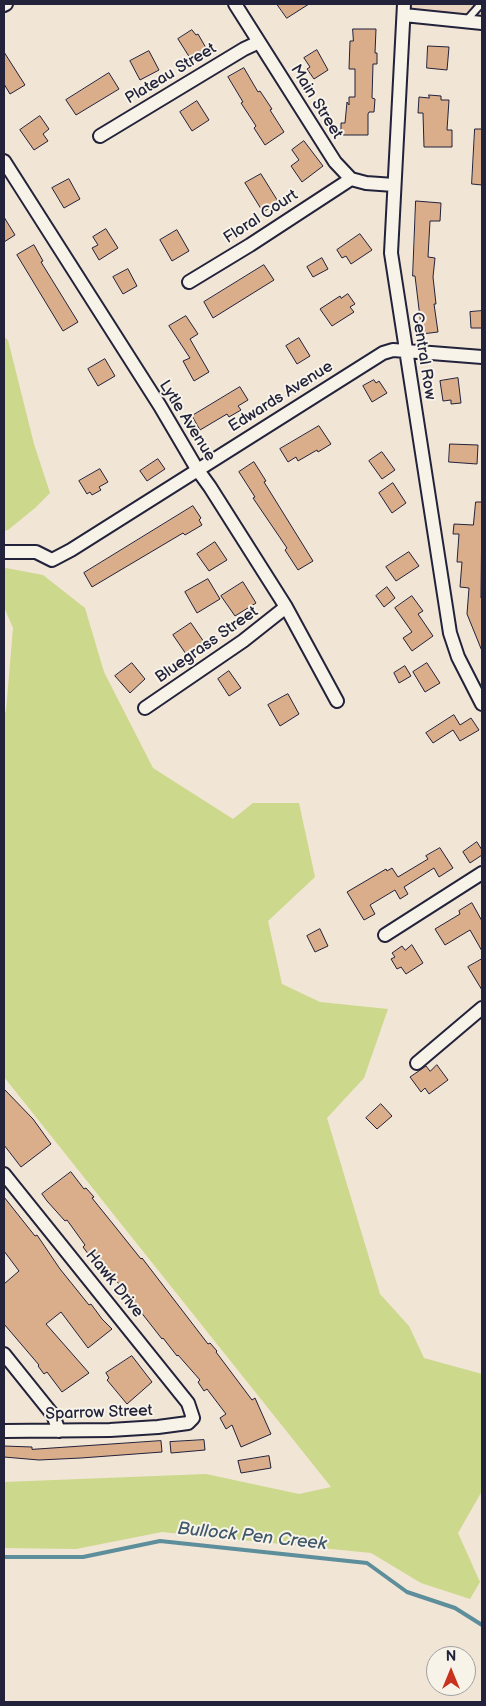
<!DOCTYPE html>
<style>
body{margin:0}
#map{position:relative;width:486px;height:1706px;overflow:hidden;background:#f1e5d5;font-family:"Balsamiq Sans",sans-serif}
canvas{display:block}
.frame{position:absolute;inset:0;border:5px solid #22223b;pointer-events:none}
.north{position:absolute;left:426px;top:1646px;width:50px;height:50px;box-sizing:border-box;background:#f7f3e8;border:1px solid #a29fa3;border-radius:50%;rotate:0deg;font-size:14px;font-weight:700;line-height:20px;text-align:center;color:#22223b}
.north::after{content:'';display:block;margin:auto;width:18px;height:22px;background:#c8321e;clip-path:polygon(50% 0,100% 100%,50% 72%,0 100%)}
</style>
<div id="map">
<canvas width="486" height="1706"></canvas>
<div class="frame"></div>
<div class="north">N</div>
</div>
<script>
const c = document.querySelector('canvas').getContext('2d');
c.lineJoin = 'round';
function fill(path, color) { c.fillStyle = color; c.fill(path, 'evenodd'); }
function strokePath(path, color, width, dash) { c.strokeStyle = color; c.lineWidth = width; c.lineCap = dash ? 'butt' : 'round'; c.setLineDash(dash || []); c.stroke(path); }
function label(font, color, halo, rows, align = 'center') {
  c.font = font + ' "Balsamiq Sans",sans-serif'; c.lineWidth = 4; c.setLineDash([]); c.textBaseline = 'middle'; c.strokeStyle = halo; c.fillStyle = color; for (const [text, x, y, turn = 0] of rows) {
    c.save(); c.translate(x, y); c.rotate((+turn || 0) * Math.PI / 180); c.textAlign = isNaN(turn) ? turn : align; if (halo) c.strokeText(text, 0, 0); c.fillText(text, 0, 0); c.restore();
  }
}
fill(new Path2D(`
 M404,4H482V23L404,15Z`), '#ead4bf');
fill(new Path2D(`
 M4,337L8,340L34,444L50,493L35,508L8,530L4,531Z
 M6,568L43,575L85,608L104,672L153,768L233,819L253,803H299L315,877L268,921L282,984L320,1002L388,1009L364,1078L327,1118L380,1294L409,1326L424,1358L482,1374V1491L458,1533L480,1582L470,1599L421,1583L371,1553L162,1532L76,1549L4,1548V1482L206,1474L299,1494L331,1487L4,1077V713L6,711L13,628L4,607V569Z`), '#ccd88b');
strokePath(new Path2D(`
 M4,1557H83L160,1541L367,1563L407,1592L455,1608L482,1625`), '#5d8e9b', 4);
const building = new Path2D(`
 M277,4H309L287,18Z
 M353,29H376L375,53H377V64H373L372,98L375,99L374,112H369L368,114V135H341V123H345L347,102L349,105V97H355V69H349L350,41H353Z
 M192,30L196,35L198,34L206,48L190,58L178,39Z
 M428,46L449,47L447,70L427,68Z
 M317,50L328,70L314,79L307,69L310,67L304,58Z
 M149,51L159,70L140,80L130,61Z
 M4,52L25,85L10,94L4,84Z
 M244,68L258,92L260,91L272,109L270,110L284,132L265,145L254,128L256,126L241,103L243,102L228,77Z
 M109,73L119,89L76,115L66,100Z
 M429,95L441,96V100H449L447,130H452V147H424L423,113H418L419,97L429,98Z
 M197,101L209,120L192,131L180,112Z
 M40,116L49,129L43,134L48,141L34,150L20,130Z
 M475,129H482V185L472,184Z
 M304,141L323,166L302,182L291,166L299,160L292,150Z
 M261,174L279,203L263,212L245,183Z
 M69,179L80,199L64,208L52,188Z
 M416,201L441,203L440,221H430L428,257L435,258L433,277L436,304H434L438,332L422,334L415,276H413Z
 M4,217L15,235L4,242Z
 M106,229L118,248L99,260L92,248L98,245L93,237Z
 M177,230L189,251L172,261L160,240Z
 M360,234L372,250L351,264L346,256L342,258L337,250Z
 M34,245L43,261L41,262L78,322L63,331L17,255Z
 M322,258L328,269L313,277L307,267Z
 M264,265L274,280L213,318L204,302Z
 M128,269L137,286L123,294L113,277Z
 M348,294L355,304L350,307L354,312L332,326L320,309L340,296L341,298Z
 M482,311V328H471L470,312Z
 M186,316L198,334L190,339L209,372L194,381L183,361L190,358L169,326Z
 M299,338L310,356L297,364L286,346Z
 M105,359L115,376L98,386L88,369Z
 M458,378L461,403L451,404V400L443,401L440,381Z
 M374,380L376,383L379,381L387,393L372,402L363,386Z
 M240,387L248,400L238,406L241,410L229,417L227,414L200,430L192,416Z
 M319,426L331,444L318,452L317,450L298,461L296,457L288,462L280,449Z
 M450,444L478,445L477,464L449,462Z
 M382,452L395,470L382,479L369,461Z
 M158,459L165,469L147,481L140,471Z
 M254,462L266,481L264,482L313,561L298,570L285,550L287,548L253,498L255,497L239,472Z
 M100,469L108,482L99,487L101,490L92,495L90,492L87,494L79,481Z
 M393,483L406,503L392,513L379,493Z
 M476,502H482L481,598H482V651L467,614L469,588L460,587L462,562H457L459,534H453L454,524L473,525Z
 M193,506L201,518L199,520L202,525L185,535L183,533L92,587L84,573Z
 M215,542L227,560L209,571L197,554Z
 M409,552L419,566L396,581L386,567Z
 M208,579L220,599L197,613L185,592Z
 M243,582L256,603L235,616L221,596Z
 M387,587L395,598L384,607L376,596Z
 M412,596L423,611L418,614L433,636L412,651L403,638L412,632L395,608Z
 M191,623L204,642L186,654L173,635Z
 M132,663L145,679L130,693L115,676Z
 M427,663L440,683L425,692L413,672Z
 M405,666L411,676L399,683L394,673Z
 M229,671L241,688L229,696L218,679Z
 M288,694L299,714L280,726L268,705Z
 M454,715L460,725L471,718L479,730L460,741L453,730L433,743L426,733Z
 M477,842L482,850V855L470,863L463,852Z
 M440,848L453,868L439,877L434,868L404,887L408,894L400,899L395,890L370,905L375,914L364,920L347,892L386,869L387,871L392,868L398,877L428,859L426,856Z
 M472,903L482,921V951L470,930L445,945L435,929L460,914L459,911Z
 M320,929L328,946L315,952L307,936Z
 M412,945L423,963L406,974L401,967L397,969L391,959L395,957L392,953L402,946L405,950Z
 M482,959V990L468,967Z
 M437,1065L448,1080L429,1094L425,1088L421,1092L410,1077L426,1066L430,1071Z
 M4,1089L33,1119L51,1144L21,1167L4,1145Z
 M381,1104L392,1116L377,1129L366,1118Z
 M71,1172L84,1189L86,1188L94,1197L92,1198L113,1224L141,1259L142,1258L208,1344L210,1343L217,1351L216,1352L252,1400L255,1398L271,1434L241,1447L232,1425L226,1429L220,1418L226,1414L207,1389L204,1391L198,1382L200,1380L178,1355L177,1356L163,1338L162,1339L108,1270L105,1272L91,1253L89,1255L83,1247L85,1245L67,1220L65,1221L47,1201L42,1194Z
 M4,1197L35,1236L37,1235L60,1269L89,1305L91,1304L102,1319L112,1329L88,1348L61,1312L46,1324L89,1373L62,1392L47,1372L44,1374L38,1366L39,1365L4,1324V1284L19,1271L4,1251Z
 M132,1356L152,1382L127,1404L107,1380L109,1378L106,1373Z
 M204,1440L205,1450L171,1453L170,1442Z
 M161,1441L162,1452L81,1458L39,1460L4,1457V1446L32,1447V1449Z
 M269,1456L271,1468L241,1473L238,1461Z`);
fill(building, '#daad8b');
strokePath(building, '#22223b', 1);
const lane = new Path2D(`
 M466,21L481,4`);
const street = new Path2D(`
 M235,4L335,162L351,179L366,183L394,185
 M404,4L391,253L450,633L458,657L482,704
 M4,5L6,4
 M404,15L482,23
 M100,136L244,49L259,42
 M4,161L160,406L197,469L210,487L286,607L337,701
 M189,282L250,245L351,179
 M4,552H36L52,560L71,550L383,353L393,350L482,357
 M145,708L243,641L286,607
 M385,935L482,873
 M417,1063L482,1008
 M4,1174L188,1403L193,1418L188,1423L158,1427L110,1430L4,1431
 M4,1354L53,1415L59,1431`);
strokePath(lane, '#22223b', 10);
strokePath(street, '#22223b', 16);
strokePath(lane, '#f7f3e8', 6);
strokePath(street, '#f7f3e8', 12);
label('16px', '#22223b', '#f7f3e8', [
 ["Plateau Street",171,74,-31],
 ["Main Street",316,102,58],
 ["Floral Court",261,217,-33],
 ["Central Row",423,356,81],
 ["Edwards Avenue",281,397,-32],
 ["Lytle Avenue",187,421,58],
 ["Bluegrass Street",207,645,-35],
 ["Hawk Drive",114,1284,51],
 ["Sparrow Street",99,1413,-2]
]);
label('italic 18px', '#40586b', '#f7f3e8', [
 ["Bullock Pen Creek",252,1537,6]
]);
</script>
